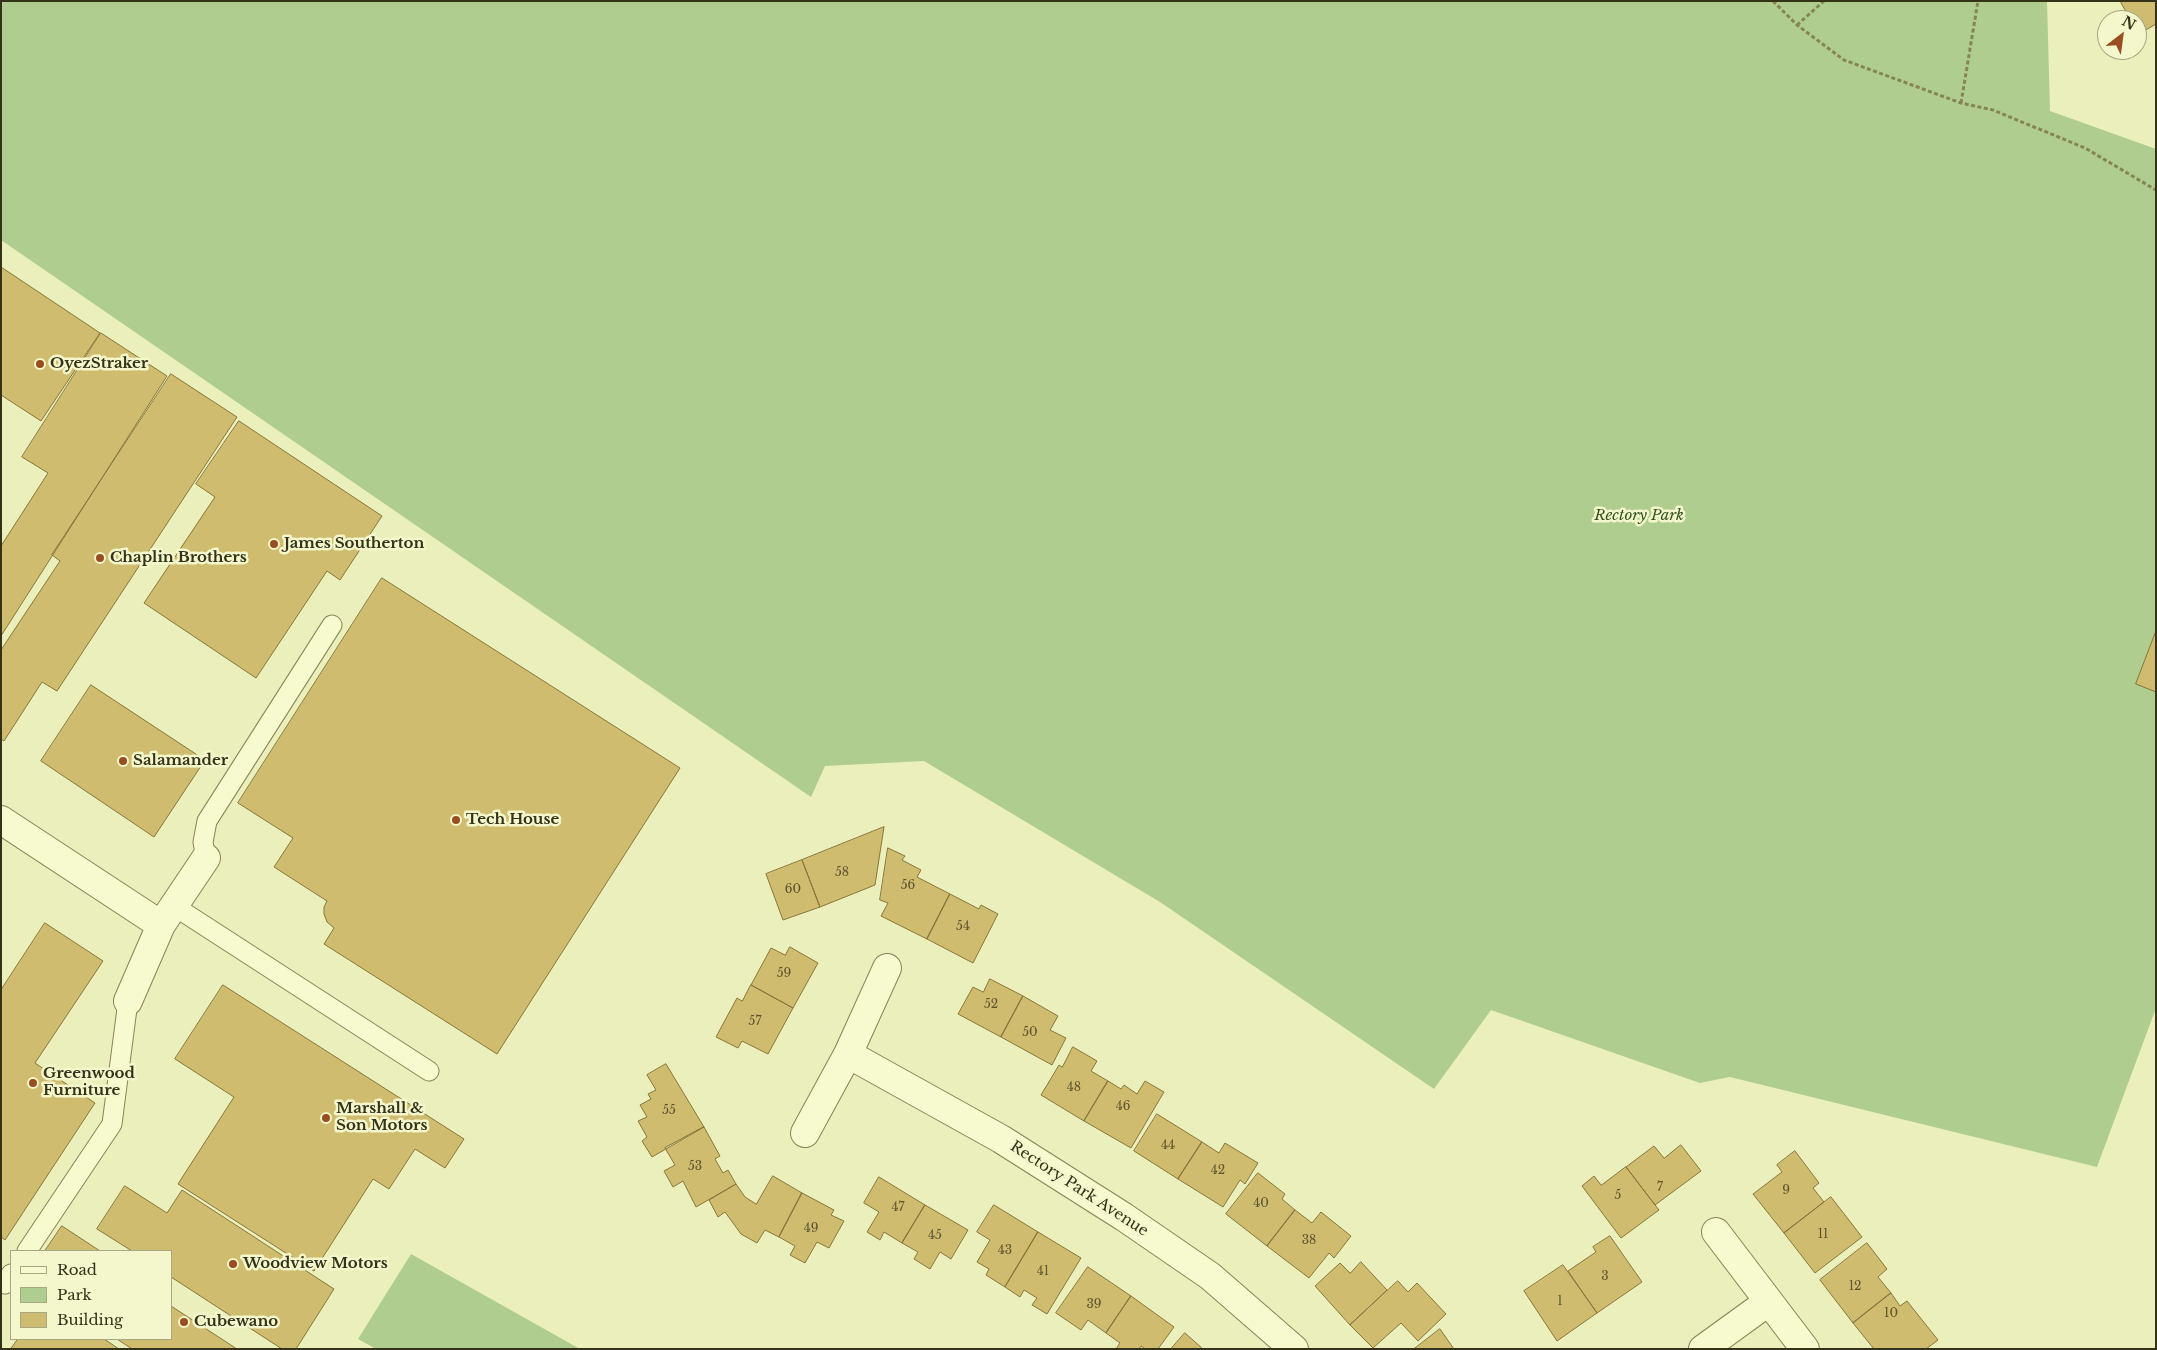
<!DOCTYPE html>
<style>
body{margin:0}
#map{position:relative;width:2157px;height:1350px;overflow:hidden;background:#ebefbb;font-family:"Libre Baskerville",serif}
canvas{display:block}
.frame{position:absolute;inset:0;border:2px solid #35321a;pointer-events:none}
.legend{position:absolute;left:10px;top:1250px;width:162px;height:90px;box-sizing:border-box;background:#f3f7cb;border:1px solid #a7a884;margin:0;padding:6px 9px;list-style:none;font-size:15px;color:#35321a}
.legend li{display:flex;align-items:center;gap:10px;height:25px}
.legend b{width:25px;border:1px solid #a7a884}
.north{position:absolute;left:2097px;top:10px;width:50px;height:50px;box-sizing:border-box;background:#f3f7cb;border:1px solid #a7a884;border-radius:50%;rotate:30deg;font-size:14px;font-weight:700;line-height:20px;text-align:center;color:#35321a}
.north::after{content:'';display:block;margin:auto;width:18px;height:22px;background:#994e22;clip-path:polygon(50% 0,100% 100%,50% 72%,0 100%)}
</style>
<div id="map">
<canvas width="2157" height="1350"></canvas>
<div class="frame"></div>
<ul class="legend">
<li><b style="height:6px;background:#f7facf"></b>Road</li>
<li><b style="height:14px;background:#afcd8f"></b>Park</li>
<li><b style="height:14px;background:#cfbc6f"></b>Building</li>
</ul>
<div class="north">N</div>
</div>
<script>
const c = document.querySelector('canvas').getContext('2d');
c.lineJoin = 'round';
function fill(path, color) { c.fillStyle = color; c.fill(path, 'evenodd'); }
function strokePath(path, color, width, dash) { c.strokeStyle = color; c.lineWidth = width; c.lineCap = dash ? 'butt' : 'round'; c.setLineDash(dash || []); c.stroke(path); }
function label(font, color, halo, rows, align = 'center') {
  c.font = font + ' "Libre Baskerville",serif'; c.lineWidth = 5; c.setLineDash([]); c.textBaseline = 'middle'; c.strokeStyle = halo; c.fillStyle = color; for (const [text, x, y, turn = 0] of rows) {
    c.save(); c.translate(x, y); c.rotate((+turn || 0) * Math.PI / 180); c.textAlign = isNaN(turn) ? turn : align; if (halo) c.strokeText(text, 0, 0); c.fillText(text, 0, 0); c.restore();
  }
}
fill(new Path2D(`
 M1,1H2047L2050,111L2156,149V1008L2097,1167L1730,1077L1700,1083L1491,1010L1434,1089L1160,902L924,761L825,766L811,797L1,240Z
 M411,1254L580,1349H376L358,1339Z`), '#afcd8f');
const building = new Path2D(`
 M2124,1H2156V24L2139,34L2137,30V20H2131L2121,3Z
 M1,267L100,333L41,421L1,395Z
 M101,333L167,376L1,636V546L48,473L22,457Z
 M171,374L237,417L57,691L42,682L4,741L1,739V650L60,561L52,555Z
 M239,421L382,516L340,580L327,571L256,678L144,603L215,497L196,484Z
 M382,578L680,768L497,1054L324,944L334,928L327,922L324,914V907L327,901L274,867L293,838L238,803Z
 M2156,631V692L2136,684Z
 M91,685L205,760L154,837L41,761Z
 M884,827L875,885L820,907L802,860Z
 M888,848L905,856L902,860L921,870L917,877L950,894L927,939L881,916L888,903L880,900Z
 M802,860L820,907L783,920L766,874Z
 M950,894L979,909L981,905L998,914L973,963L927,939Z
 M45,923L103,961L35,1063L95,1103L5,1240L1,1237V990Z
 M790,947L818,963L793,1008L751,985L771,948L785,955Z
 M990,979L1023,996L1001,1037L958,1014L973,987L983,992Z
 M223,985L464,1139L445,1168L415,1149L389,1189L373,1179L314,1271L178,1184L234,1097L175,1059Z
 M751,985L793,1008L768,1054L742,1041L738,1048L716,1037L737,998L742,1001Z
 M1023,996L1058,1016L1050,1030L1066,1038L1052,1065L1001,1037Z
 M1073,1047L1097,1061L1091,1071L1108,1081L1084,1121L1041,1095L1059,1065L1062,1067Z
 M666,1064L704,1127L652,1157L642,1141L647,1137L638,1121L647,1117L640,1105L651,1099L648,1094L656,1090L647,1075Z
 M1108,1081L1121,1089L1124,1085L1137,1094L1145,1081L1164,1092L1131,1148L1084,1121Z
 M1157,1114L1202,1142L1178,1179L1134,1151Z
 M704,1127L720,1156L715,1159L723,1173L728,1170L736,1184L696,1207L683,1181L673,1187L664,1171L675,1165L665,1148Z
 M1202,1142L1219,1153L1225,1143L1258,1163L1245,1184L1240,1180L1223,1207L1178,1179Z
 M1681,1145L1701,1171L1655,1205L1626,1167L1654,1146L1664,1158Z
 M1795,1151L1819,1183L1813,1188L1824,1202L1784,1233L1753,1194L1782,1172L1777,1165Z
 M1626,1167L1659,1210L1621,1238L1582,1186L1594,1176L1601,1185Z
 M1258,1173L1285,1194L1282,1199L1295,1210L1267,1246L1226,1214Z
 M773,1176L802,1193L779,1237L765,1230L757,1243L741,1234L725,1212L718,1217L709,1200L736,1184L745,1197L756,1204Z
 M879,1177L925,1205L902,1243L884,1232L880,1240L867,1232L879,1212L864,1203Z
 M125,1186L167,1213L182,1190L334,1289L296,1349H282L171,1277V1251H132L97,1229Z
 M802,1193L834,1210L831,1215L844,1221L829,1248L817,1242L805,1263L790,1255L795,1246L779,1237Z
 M1831,1197L1862,1237L1815,1273L1784,1233Z
 M925,1205L968,1230L951,1259L940,1252L930,1269L914,1259L918,1252L902,1243Z
 M994,1205L1038,1232L1005,1287L986,1275L989,1269L977,1262L990,1240L977,1232Z
 M1295,1210L1312,1223L1321,1212L1351,1236L1334,1258L1329,1253L1309,1278L1267,1246Z
 M62,1226L100,1251H45Z
 M1038,1232L1081,1258L1047,1314L1032,1305L1037,1298L1024,1290L1020,1297L1005,1287Z
 M1610,1236L1642,1282L1597,1313L1568,1271L1596,1252L1593,1247Z
 M1867,1243L1887,1269L1878,1277L1891,1293L1853,1323L1820,1280Z
 M1361,1262L1387,1290L1350,1325L1315,1286L1340,1263L1350,1273Z
 M1563,1265L1597,1313L1557,1341L1524,1291Z
 M1088,1267L1131,1296L1106,1333L1088,1320L1081,1330L1056,1313Z
 M1398,1281L1408,1292L1417,1283L1446,1314L1418,1341L1401,1323L1373,1348L1350,1325Z
 M1891,1293L1900,1306L1907,1301L1938,1340L1926,1349H1874L1853,1323Z
 M1131,1296L1174,1327L1158,1349H1145L1141,1346L1139,1349H1116L1120,1343L1106,1333Z
 M171,1306L237,1349H132L117,1339H171Z
 M1440,1329L1454,1349H1414Z
 M1185,1333L1203,1349H1171Z
 M18,1339H104L119,1349H11Z`);
fill(building, '#cfbc6f');
strokePath(building, '#87763a', 1);
const lane = new Path2D(`
 M206,858L203,842L207,821L332,625
 M174,906L429,1071
 M27,1251L112,1124L128,1001
 M5,1284L11,1274`);
const street = new Path2D(`
 M1,820L161,925
 M128,1001L161,925L206,858
 M848,1054L1001,1139L1124,1217L1210,1276L1294,1349
 M805,1133L848,1054L887,968
 M1716,1232L1805,1349
 M1703,1349L1768,1302`);
strokePath(lane, '#878355', 21);
strokePath(street, '#878355', 30);
strokePath(new Path2D(`
 M1773,1L1797,25L1844,60L1961,103L1993,110L2085,148L2156,190
 M1797,25L1824,1
 M1961,103L1978,1`), '#878355', 3, [4, 2.5]);
strokePath(lane, '#f7facf', 19);
strokePath(street, '#f7facf', 28);
for (const [x, y, r, color] of [
 [40,364,5,"#994e22"],
 [274,544,5,"#994e22"],
 [100,558,5,"#994e22"],
 [123,761,5,"#994e22"],
 [456,820,5,"#994e22"],
 [33,1083,5,"#994e22"],
 [326,1118,5,"#994e22"],
 [233,1264,5,"#994e22"],
 [184,1322,5,"#994e22"]
]) { const dot = new Path2D(); dot.arc(x, y, r, 0, 2 * Math.PI); c.fillStyle = color; c.fill(dot); strokePath(dot, '#f3f7cb', 2); }
label('12px', '#5c542f', null, [
 ["58",842,873],
 ["56",908,886],
 ["60",793,890],
 ["54",963,927],
 ["59",784,974],
 ["52",991,1005],
 ["57",755,1022],
 ["50",1030,1033],
 ["48",1074,1088],
 ["46",1123,1107],
 ["55",669,1111],
 ["44",1168,1146],
 ["53",695,1167],
 ["42",1218,1171],
 ["7",1660,1188],
 ["9",1786,1191],
 ["5",1618,1196],
 ["40",1261,1204],
 ["47",898,1208],
 ["49",811,1229],
 ["11",1823,1235],
 ["45",935,1236],
 ["38",1309,1241],
 ["43",1005,1251],
 ["41",1043,1272],
 ["3",1605,1277],
 ["12",1855,1287],
 ["1",1560,1302],
 ["39",1094,1305],
 ["10",1891,1314]
]);
label('bold 15px', '#35321a', '#f3f7cb', [
 ["OyezStraker",50,364],
 ["James Southerton",284,544],
 ["Chaplin Brothers",110,558],
 ["Salamander",133,761],
 ["Tech House",466,820],
 ["Greenwood",43,1074],
 ["Furniture",43,1091],
 ["Marshall &",336,1109],
 ["Son Motors",336,1126],
 ["Woodview Motors",243,1264],
 ["Cubewano",194,1322]
], 'left');
label('italic 15px', '#335320', '#f3f7cb', [
 ["Rectory Park",1639,516]
]);
label('15px', '#35321a', '#f3f7cb', [
 ["Rectory Park Avenue",1079,1189,33]
]);
</script>
